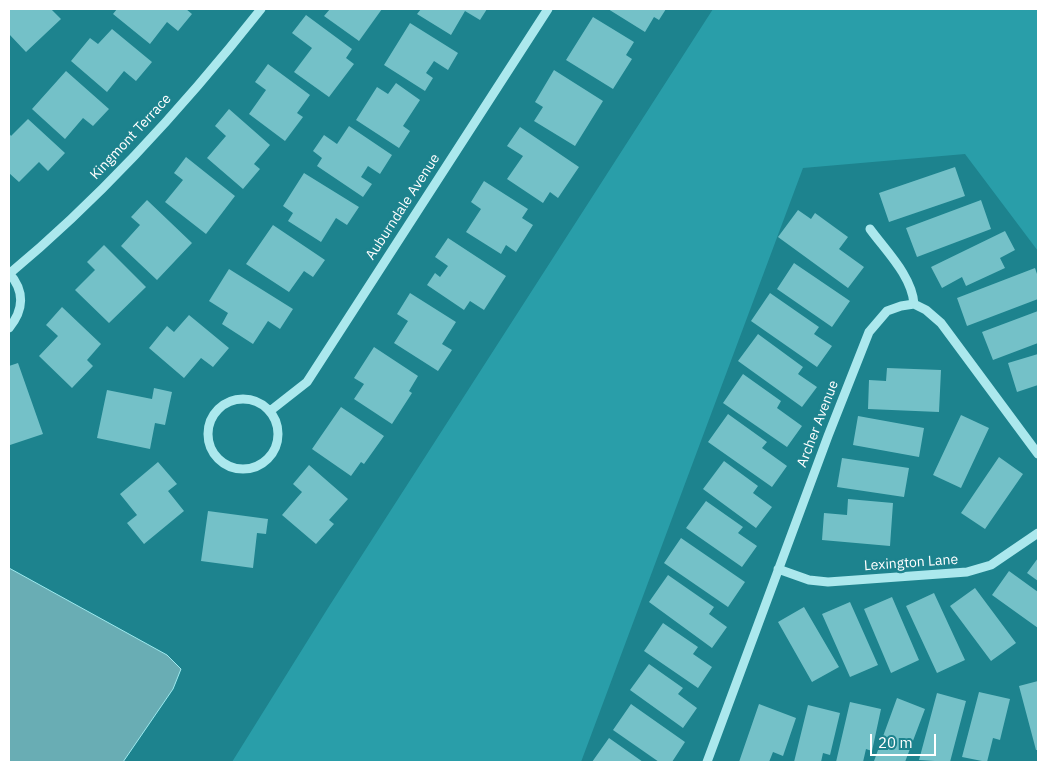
<!DOCTYPE html>
<style>
body{margin:0}
#map{position:relative;width:1047px;height:771px;overflow:hidden;background:#1d838e;font-family:"IBM Plex Sans",sans-serif}
canvas{display:block}
.frame{position:absolute;inset:0;border:10px solid #fff;pointer-events:none}
.scale{position:absolute;left:870px;top:734px;width:66px;height:22px;box-sizing:border-box;border:2px solid #fff;border-top:0;padding-left:6px;font-size:15px;line-height:18px;white-space:nowrap;color:#fff;-webkit-text-stroke:4px #1d838e;paint-order:stroke}
</style>
<div id="map">
<canvas width="1047" height="771"></canvas>
<div class="frame"></div>
<div class="scale">20 m</div>
</div>
<script>
const c = document.querySelector('canvas').getContext('2d');
c.lineJoin = 'round';
function fill(path, color) { c.fillStyle = color; c.fill(path, 'evenodd'); }
function strokePath(path, color, width, dash) { c.strokeStyle = color; c.lineWidth = width; c.lineCap = dash ? 'butt' : 'round'; c.setLineDash(dash || []); c.stroke(path); }
function label(font, color, halo, rows, align = 'center') {
  c.font = font + ' "IBM Plex Sans",sans-serif'; c.lineWidth = 5; c.setLineDash([]); c.textBaseline = 'middle'; c.strokeStyle = halo; c.fillStyle = color; for (const [text, x, y, turn = 0] of rows) {
    c.save(); c.translate(x, y); c.rotate((+turn || 0) * Math.PI / 180); c.textAlign = isNaN(turn) ? turn : align; if (halo) c.strokeText(text, 0, 0); c.fillText(text, 0, 0); c.restore();
  }
}
fill(new Path2D(`
 M713,9H1038V251L965,154L803,168L581,762H232L328,608Z`), '#299ea9');
const water = new Path2D(`
 M9,568L167,655L181,669L173,689L123,762H9Z`);
fill(water, '#69adb4');
strokePath(water, '#9eeaef', 1);
fill(new Path2D(`
 M9,9H51L61,19L26,52L9,34Z
 M117,9H186L192,14L178,31L167,22L150,44L113,14Z
 M330,9H382L359,41L324,16Z
 M421,9H487L480,20L465,11L451,35L417,14Z
 M608,9H666L659,20L654,17L645,32Z
 M306,15L352,49L346,58L354,64L329,97L294,72L312,48L292,33Z
 M593,17L634,42L626,55L632,59L613,89L566,60Z
 M410,23L458,53L448,70L434,61L426,73L433,78L425,91L384,65Z
 M112,29L152,62L136,81L124,71L107,92L71,61L90,38L98,44Z
 M268,64L310,95L297,113L303,117L285,141L249,114L266,90L255,82Z
 M554,70L603,101L575,146L534,121L543,107L535,102Z
 M66,71L109,109L93,126L83,118L65,139L32,109Z
 M396,83L420,100L403,126L410,131L399,148L356,120L377,87L388,94Z
 M229,109L270,145L254,164L260,169L243,189L207,158L226,136L215,126Z
 M28,119L65,153L48,171L39,162L19,182L9,173V133L11,136Z
 M349,126L392,155L380,174L368,166L361,177L372,184L363,197L317,166L322,158L313,151L324,135L337,144Z
 M520,127L579,167L558,198L550,192L543,203L507,179L523,156L507,146Z
 M186,157L235,196L206,234L165,202L183,180L174,173Z
 M955,167L965,196L889,222L879,193Z
 M304,173L359,207L347,225L336,218L321,242L288,221L293,213L283,206Z
 M484,181L528,209L522,218L533,225L516,252L506,245L501,254L466,232L481,209L471,202Z
 M147,200L192,243L157,280L121,246L140,225L131,217Z
 M981,200L991,229L917,257L906,228Z
 M798,210L811,219L815,213L848,237L839,249L864,267L848,288L778,237Z
 M273,225L325,260L313,277L304,271L289,292L246,264Z
 M1005,231L1015,250L1000,258L1005,268L966,286L962,277L942,288L931,267Z
 M448,238L506,276L484,310L470,301L464,310L427,285L435,273L440,277L448,266L435,257Z
 M104,245L146,287L109,323L75,290L95,270L87,262Z
 M794,263L850,301L832,327L777,289Z
 M1035,268L1038,277V299L967,326L957,298Z
 M229,269L293,309L280,329L268,321L253,344L222,324L228,313L209,301Z
 M410,293L456,322L442,344L452,350L438,371L394,343L408,321L397,314Z
 M770,293L819,327L814,334L832,346L817,367L751,321Z
 M62,307L101,344L87,360L93,366L72,388L39,356L58,336L46,325Z
 M1038,311V343L993,360L982,332Z
 M189,315L229,348L213,367L201,358L184,378L149,348L167,326L174,332Z
 M758,334L803,367L798,374L817,387L802,407L738,361Z
 M374,347L418,376L409,391L412,393L392,424L354,399L364,384L354,378Z
 M1038,354V385L1017,392L1008,363Z
 M18,363L43,434L10,445L9,366Z
 M887,368L941,370L939,412L868,409L869,380L886,381Z
 M743,374L781,401L777,408L802,426L787,447L723,403Z
 M154,388L172,392L165,425L155,423L150,449L97,438L107,390L152,399Z
 M341,407L384,436L364,464L361,462L351,476L312,449Z
 M728,414L767,442L762,448L787,466L772,487L708,442Z
 M961,415L989,428L961,488L933,475Z
 M858,416L924,428L919,457L853,445Z
 M999,457L1023,474L985,529L961,513Z
 M842,458L909,468L904,497L837,487Z
 M724,461L758,486L753,493L772,507L756,528L703,489Z
 M158,462L177,484L168,491L184,511L144,544L127,523L137,515L120,494Z
 M309,465L348,499L329,520L334,524L316,544L282,515L302,492L293,484Z
 M848,499L893,503L890,546L822,540L824,513L847,515Z
 M706,501L743,527L738,533L757,546L742,567L686,528Z
 M208,511L268,519L266,534L257,533L253,568L201,561Z
 M681,538L745,582L728,607L664,563Z
 M1038,558V581L1027,573Z
 M1009,571L1038,592V628L992,595Z
 M668,575L714,607L709,614L727,627L712,648L649,602Z
 M975,588L1016,643L991,661L950,606Z
 M934,593L965,660L937,673L906,606Z
 M892,597L919,660L891,673L864,609Z
 M850,602L878,665L850,677L822,614Z
 M804,607L839,667L812,682L778,622Z
 M663,623L698,647L693,654L712,667L698,688L644,651Z
 M649,664L683,688L678,694L697,708L683,728L630,690Z
 M1038,681V750H1036L1019,686Z
 M979,692L1010,699L1000,740L993,738L987,762L962,757Z
 M937,693L966,701L950,762L919,760Z
 M897,698L925,709L905,762H877L874,761Z
 M850,702L881,709L872,751L866,749L863,762H836Z
 M631,704L685,742L672,762H659L613,730Z
 M759,704L796,718L783,756L773,752L769,762H739Z
 M808,705L840,713L830,755L823,753L821,762H794Z
 M609,738L643,762H592Z`), '#74c1c8');
strokePath(new Path2D(`
 M870,229C886,251 912,276 914,304
 M9,273C25,291 24,310 9,328
 M9,274C103,196 186,104 261,9
 M208 434a35 35 0 1 1 70 0a35 35 0 1 1-70 0Z
 M270,411L307,382L548,9
 M778,569L809,580L828,582L967,572L991,565L1038,533
 M707,762L828,436L869,332L887,311L901,306L914,304L926,310L941,323L1038,454`), '#abe8ed', 9);
label('14px', '#fff', '#1d838e', [
 ["Kingmont Terrace",131,137,-47],
 ["Auburndale Avenue",403,207,-57],
 ["Archer Avenue",818,424,-69],
 ["Lexington Lane",911,563,-4]
]);
</script>
